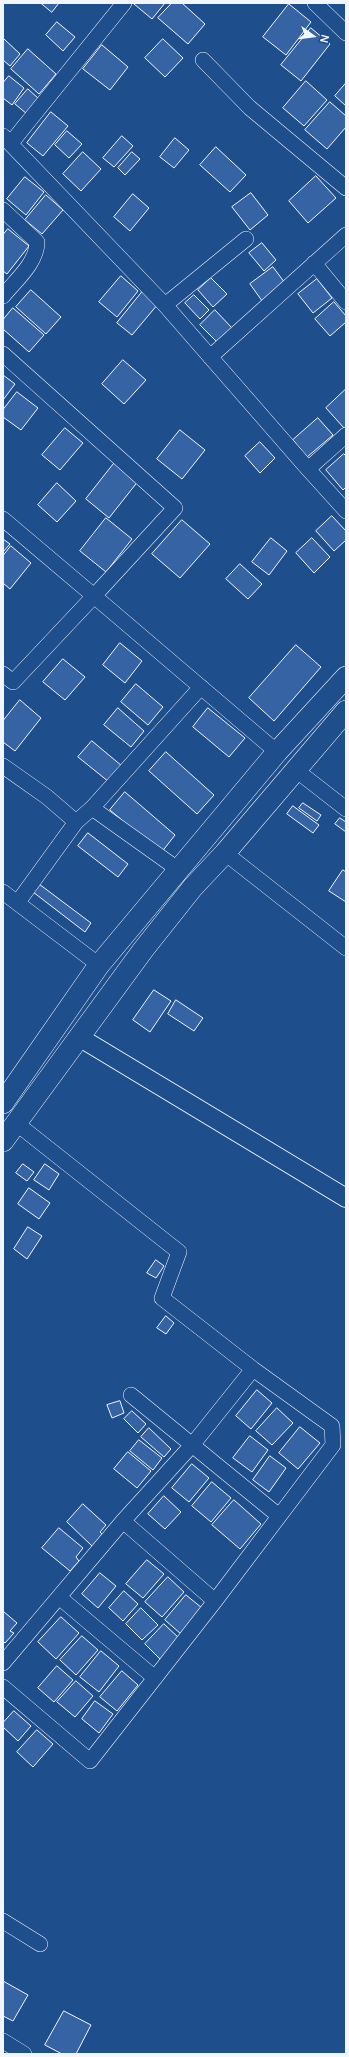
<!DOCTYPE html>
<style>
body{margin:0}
#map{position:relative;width:349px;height:2057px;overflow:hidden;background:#1f4e8c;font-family:Manrope,sans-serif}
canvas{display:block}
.frame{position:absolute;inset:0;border:4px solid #f2f6ff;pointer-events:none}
.north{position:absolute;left:293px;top:16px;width:40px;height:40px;-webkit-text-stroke:3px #1f4e8c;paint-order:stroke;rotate:104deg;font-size:11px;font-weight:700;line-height:16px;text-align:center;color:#f2f6ff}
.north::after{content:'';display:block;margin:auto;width:14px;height:18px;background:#f2f6ff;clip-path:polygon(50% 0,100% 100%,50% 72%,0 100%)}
</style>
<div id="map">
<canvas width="349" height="2057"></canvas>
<div class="frame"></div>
<div class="north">N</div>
</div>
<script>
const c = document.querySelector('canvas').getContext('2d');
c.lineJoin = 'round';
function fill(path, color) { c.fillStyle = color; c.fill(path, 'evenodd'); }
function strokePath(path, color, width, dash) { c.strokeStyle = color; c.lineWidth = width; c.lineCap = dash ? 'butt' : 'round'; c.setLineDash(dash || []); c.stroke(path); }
const building = new Path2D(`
 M41,3H59L52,12Z
 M135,3H165L152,19L134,4Z
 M172,3H182L205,24L188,44L158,18Z
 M289,4L311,22L286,55L263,37Z
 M57,22L75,37L63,51L46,35Z
 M311,28L330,44L301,81L281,65Z
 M3,38L20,54L10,66L3,60Z
 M163,39L183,58L165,77L145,58Z
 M102,45L128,67L110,90L83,69Z
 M28,49L56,74L39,94L11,69Z
 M9,76L24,88L12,105L3,98V83Z
 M306,81L327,100L304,126L283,108Z
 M346,83V106L335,96Z
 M28,89L39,99L27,114L15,104Z
 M330,102L346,116V127L327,149L305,130Z
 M51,112L68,126L43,156L27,143Z
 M67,131L82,144L69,158L55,145Z
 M122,136L133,146L114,167L103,158Z
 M175,138L189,150L174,168L160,157Z
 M216,147L246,175L230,192L200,165Z
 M83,152L101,169L81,191L63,174Z
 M132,152L140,159L125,175L118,168Z
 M316,176L336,198L308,223L289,201Z
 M25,177L44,192L26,215L7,199Z
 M251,193L268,215L250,230L232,207Z
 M133,194L149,208L130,231L114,217Z
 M46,195L63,210L42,234L25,220Z
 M8,229L29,246L7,274L3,271V235Z
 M262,243L276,260L264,271L249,253Z
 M273,267L288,287L265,305L250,284Z
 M121,276L138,291L117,317L99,302Z
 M211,278L227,294L213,307L198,290Z
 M317,279L332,298L313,313L298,294Z
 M31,290L61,317L46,334L16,307Z
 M143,291L158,304L132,335L117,323Z
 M194,295L209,310L200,319L185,303Z
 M334,302L346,316V322L330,336L315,319Z
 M13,308L44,335L29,352L3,329V320Z
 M215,310L232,328L217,342L200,325Z
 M123,360L146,380L124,404L102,384Z
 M3,375L15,384L3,400Z
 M346,389V427L344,428L326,408Z
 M17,392L38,408L21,430L3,417V410Z
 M318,418L333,435L307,457L293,440Z
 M65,428L83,443L60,470L42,455Z
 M180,430L205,450L182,479L157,459Z
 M260,442L275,458L260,473L245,456Z
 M344,454L346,456V487L343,490L326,470Z
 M116,461L139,480L109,518L86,499Z
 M57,483L76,501L57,522L38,505Z
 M332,516L346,531V540L334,551L316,531Z
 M106,518L132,539L106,572L80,551Z
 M182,520L210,544L180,578L152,554Z
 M271,538L287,551L269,575L252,562Z
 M312,538L330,557L314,573L296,553Z
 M3,539L10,544L3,552Z
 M11,546L31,563L10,589L3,583V556Z
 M240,564L262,584L248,599L226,579Z
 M120,643L142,661L125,683L103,665Z
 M296,645L321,667L274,721L249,698Z
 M63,659L85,677L65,700L43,682Z
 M136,684L163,707L148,725L121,702Z
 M20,700L41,718L15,751L3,742V721Z
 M118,708L144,731L131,747L104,725Z
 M208,708L245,738L229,757L193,727Z
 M92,741L122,766L109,782L78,757Z
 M166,752L214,795L197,814L149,771Z
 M125,792L175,835L161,853L110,810Z
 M303,803L321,815L317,821L299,808Z
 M293,806L319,825L313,833L287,814Z
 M340,818L346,822V832L335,824Z
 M88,833L128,864L118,877L78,846Z
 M343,870L346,872V902L329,891Z
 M39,884L91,923L85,932L33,892Z
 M154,990L171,1001L150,1032L133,1020Z
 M176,1000L203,1018L194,1031L168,1014Z
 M23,1164L34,1172L27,1181L16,1173Z
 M45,1164L59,1174L49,1190L34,1180Z
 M29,1188L50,1203L39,1219L18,1204Z
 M28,1227L42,1236L27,1259L14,1249Z
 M156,1260L164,1266L156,1278L147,1273Z
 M166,1316L174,1323L166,1334L157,1328Z
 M257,1390L272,1403L251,1429L236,1416Z
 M120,1401L124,1413L112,1418L107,1405Z
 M277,1408L293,1423L272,1445L256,1431Z
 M132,1411L146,1424L138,1433L124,1419Z
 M300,1427L320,1443L298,1469L279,1453Z
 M149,1428L171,1449L164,1457L141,1437Z
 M250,1436L268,1450L252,1472L233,1458Z
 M139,1440L162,1458L153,1470L130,1451Z
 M128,1452L151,1471L137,1488L114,1469Z
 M270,1456L286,1468L269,1492L253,1480Z
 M192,1464L209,1478L189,1502L172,1488Z
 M212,1482L231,1498L211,1522L192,1506Z
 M164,1496L181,1512L165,1529L148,1514Z
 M234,1500L261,1524L240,1549L212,1525Z
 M83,1504L106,1525L100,1532L103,1535L92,1546L67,1522Z
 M59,1528L83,1548L76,1557L79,1561L70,1571L42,1548Z
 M147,1560L164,1574L143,1598L126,1584Z
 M100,1573L116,1586L98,1608L82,1594Z
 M168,1577L184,1592L162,1617L145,1602Z
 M124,1591L138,1604L123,1621L109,1608Z
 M186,1595L202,1608L181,1634L165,1620Z
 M141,1608L158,1625L142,1640L126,1624Z
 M3,1611L17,1623L10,1631L14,1633L5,1643L3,1641Z
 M61,1617L79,1633L56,1659L38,1642Z
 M164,1624L180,1639L160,1659L145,1644Z
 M82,1636L98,1650L76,1675L60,1660Z
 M101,1651L119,1666L99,1692L80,1677Z
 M57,1666L73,1680L54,1702L38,1688Z
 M122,1671L138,1685L117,1711L100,1697Z
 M76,1681L93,1696L75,1717L57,1702Z
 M95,1701L113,1714L99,1733L82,1719Z
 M14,1711L31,1726L18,1741L3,1727V1723Z
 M37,1730L53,1744L33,1767L17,1752Z
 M3,1981L28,1995L13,2021L3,2016Z
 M64,2011L91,2025L76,2054H62L45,2045Z`);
fill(building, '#3563a3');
strokePath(building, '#f2f6ff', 1);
const minor = new Path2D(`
 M315,3L346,33
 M203,60L250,108L346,188
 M3,136L165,305L308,469L346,435
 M11,143L124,3
 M3,210L37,242C37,263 15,281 3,296
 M314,263L346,302
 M165,305L246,239
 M3,354L175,508L94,596L3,519
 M210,357L346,235
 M308,469L346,511
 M3,674L13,682L94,596L277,752
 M3,766L47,797L76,822
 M296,770L346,809
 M92,808L179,870
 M225,853L346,948
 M3,892L99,965
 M18,902L76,822L92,808L201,687
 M131,1395L279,1516
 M123,1521L215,1601
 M59,1597L155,1678
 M3,1663L123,1521L193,1444L253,1369
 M3,1687L90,1761L215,1601L333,1445L332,1426L253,1369L162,1298L179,1252L16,1123
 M3,1921L40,1944
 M3,2041L24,2054`);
const tertiary = new Path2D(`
 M79,1037L346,1198`);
const secondary = new Path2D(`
 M3,1103L99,965L277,752L346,677
 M3,1141L143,950L193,887L225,853L346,711`);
strokePath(minor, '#f2f6ff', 16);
strokePath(tertiary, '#f2f6ff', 20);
strokePath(secondary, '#f2f6ff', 22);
strokePath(minor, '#1f4e8c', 15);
strokePath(tertiary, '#1f4e8c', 18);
strokePath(secondary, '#1f4e8c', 21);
</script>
